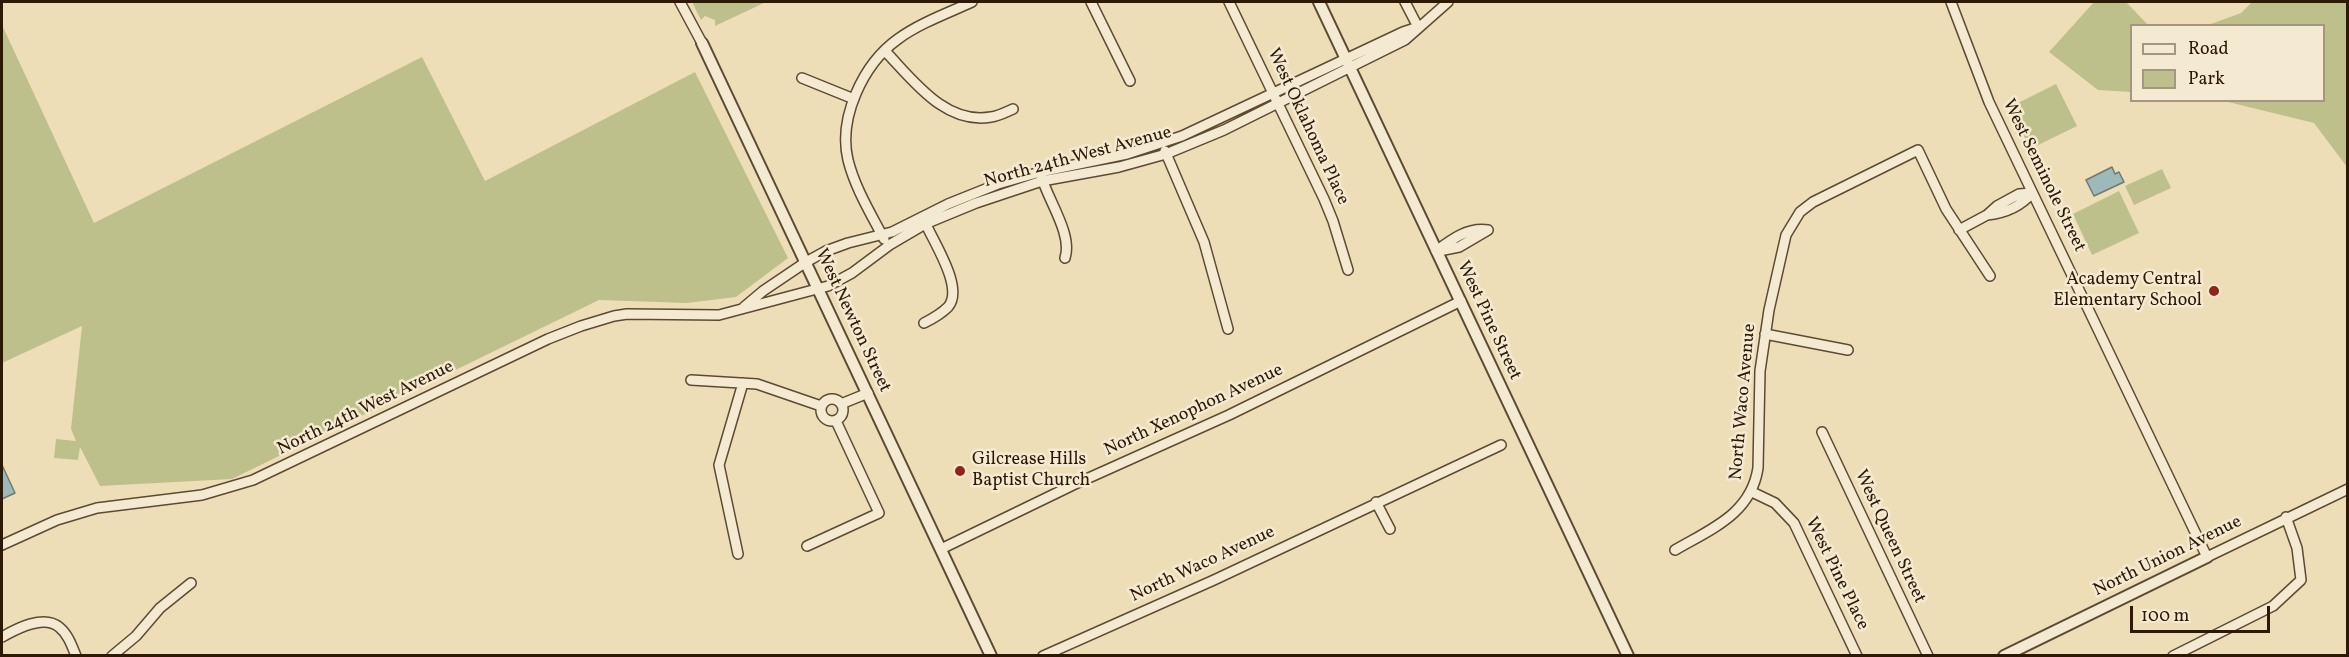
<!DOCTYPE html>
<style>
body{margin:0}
#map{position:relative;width:2349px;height:657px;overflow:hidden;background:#eedeb8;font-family:Vollkorn,serif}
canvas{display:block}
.frame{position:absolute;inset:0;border:3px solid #2d1906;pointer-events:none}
.legend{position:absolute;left:2130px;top:24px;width:195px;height:78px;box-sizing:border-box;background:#f4ead1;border:2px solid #a49680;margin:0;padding:8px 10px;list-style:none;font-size:18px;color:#2d1906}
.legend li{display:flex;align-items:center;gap:12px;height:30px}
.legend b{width:30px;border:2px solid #a49680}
.scale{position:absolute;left:2130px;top:606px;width:140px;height:27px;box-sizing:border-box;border:3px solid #2d1906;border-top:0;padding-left:8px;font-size:18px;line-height:21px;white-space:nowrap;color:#2d1906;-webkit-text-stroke:4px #f4ead1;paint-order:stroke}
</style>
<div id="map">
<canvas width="2349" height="657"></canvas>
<div class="frame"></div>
<ul class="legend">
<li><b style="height:8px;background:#f4ead1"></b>Road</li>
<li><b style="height:16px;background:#bec08b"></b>Park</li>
</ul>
<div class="scale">100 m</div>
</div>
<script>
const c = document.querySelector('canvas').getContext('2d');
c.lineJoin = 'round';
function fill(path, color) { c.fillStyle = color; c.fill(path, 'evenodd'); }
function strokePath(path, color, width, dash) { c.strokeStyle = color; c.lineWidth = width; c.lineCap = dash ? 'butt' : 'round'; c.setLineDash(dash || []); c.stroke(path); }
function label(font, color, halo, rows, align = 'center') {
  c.font = font + ' Vollkorn,serif'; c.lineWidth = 5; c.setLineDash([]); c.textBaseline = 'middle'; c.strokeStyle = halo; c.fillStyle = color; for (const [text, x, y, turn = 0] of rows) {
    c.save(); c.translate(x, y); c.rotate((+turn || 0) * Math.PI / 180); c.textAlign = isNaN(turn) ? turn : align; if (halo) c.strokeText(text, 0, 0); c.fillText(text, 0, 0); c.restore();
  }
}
fill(new Path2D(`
 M692,2H766L715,26V20L705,16L701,20Z
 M2094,2H2126L2148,25L2132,26L2131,92L2098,90L2049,52Z
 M2252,2H2347V167L2314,123L2224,101L2324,100V26L2208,25L2241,13Z
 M2,25L94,223L422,57L485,181L695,72L788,258L736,297L687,303L599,300L232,479L100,486L80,447L78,460L54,458L56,439L76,441L71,429L82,326L2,363Z
 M2056,84L2077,126L2030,149L2010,107Z
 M2162,169L2171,188L2134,205L2125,186Z
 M2119,191L2139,233L2092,255L2073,214Z`), '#bec08b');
const water = new Path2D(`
 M2112,167L2115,174L2119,172L2124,182L2094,196L2086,180Z
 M2,465L15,493L2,499Z`);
fill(water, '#9eb9b9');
strokePath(water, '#717971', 1.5);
const minor = new Path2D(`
 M680,2L702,43
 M1091,2L1130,81
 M1229,2L1324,199L1333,221L1348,270
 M1405,2L1418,27
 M1951,2L1989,102L2207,557L2348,489
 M885,51C913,80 945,125 991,117C999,116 1006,112 1013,109
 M802,78L854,99
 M1165,151L1204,242L1228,329
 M1041,175C1047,199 1073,234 1065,258
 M1987,215C2006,213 2020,207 2032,193
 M924,220C932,240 965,288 948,307C941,314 932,319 924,323
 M1959,230L1987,215L1997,206L2019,194L2032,193
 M884,239C871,214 855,188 848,160C838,118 863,64 898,39C920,23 948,13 972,2
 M1436,251C1452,239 1468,227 1488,230
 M1439,251L1459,247L1488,230
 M744,307L763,291L806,262L826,251L848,243L892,232L948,204L998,184L1040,172L1127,154L1182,136L1403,32L1415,28
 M1765,334L1848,350
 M691,380L757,384L821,406
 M821 410a11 11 0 1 1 22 0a11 11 0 1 1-22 0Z
 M841,404L868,393
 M1822,432L1928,656
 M1752,492L1775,503L1794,523L1857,656
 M1376,502L1390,529
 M2,545L57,520L97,508L202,495L253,480L548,339L581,326L614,316L627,314L719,315L828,286L852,273L891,244L925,224L976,203L1042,181L1119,167L1166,154L1224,130L1405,40L1448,2
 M807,546L879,513L836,421
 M941,549L1073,485L1229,415L1461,301
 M1675,550C1711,529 1751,514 1758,468L1760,371L1769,310L1786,235L1800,212L1813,202L1918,150L1946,209L1990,276
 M738,554L719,465L743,383
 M2,637C16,629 44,614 59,627C68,634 72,646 76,656
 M112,656L136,636L160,608L191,583
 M1043,656L1214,580L1501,445
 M2173,656L2273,606L2301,580L2297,548L2286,517`);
const tertiary = new Path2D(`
 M1319,2L1628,656
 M702,43L991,656
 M2004,656L2207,557`);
strokePath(minor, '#5d4a32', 12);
strokePath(tertiary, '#5d4a32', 14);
strokePath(minor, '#f4ead1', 9);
strokePath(tertiary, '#f4ead1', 10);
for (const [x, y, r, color] of [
 [2214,291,6,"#8f2418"],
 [960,471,6,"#8f2418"]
]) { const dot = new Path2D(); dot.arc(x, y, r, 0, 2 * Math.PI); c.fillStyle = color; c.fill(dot); strokePath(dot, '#f4ead1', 2); }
label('18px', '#2d1906', '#f4ead1', [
 ["West Oklahoma Place",1307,127,65],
 ["North 24th West Avenue",1078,158,-15],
 ["West Seminole Street",2043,176,64],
 ["West Newton Street",852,321,65],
 ["West Pine Street",1488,321,65],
 ["North Waco Avenue",1744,402,-85],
 ["North 24th West Avenue",366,409,-26],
 ["North Xenophon Avenue",1194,411,-25],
 ["West Queen Street",1889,537,65],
 ["North Union Avenue",2168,557,-26],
 ["North Waco Avenue",1203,565,-25],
 ["West Pine Place",1836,574,64]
]);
label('18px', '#2d1906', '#f4ead1', [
 ["Academy Central",2202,281],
 ["Elementary School",2202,302],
 ["Gilcrease Hills",972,461,"left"],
 ["Baptist Church",972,482,"left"]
], 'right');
</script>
